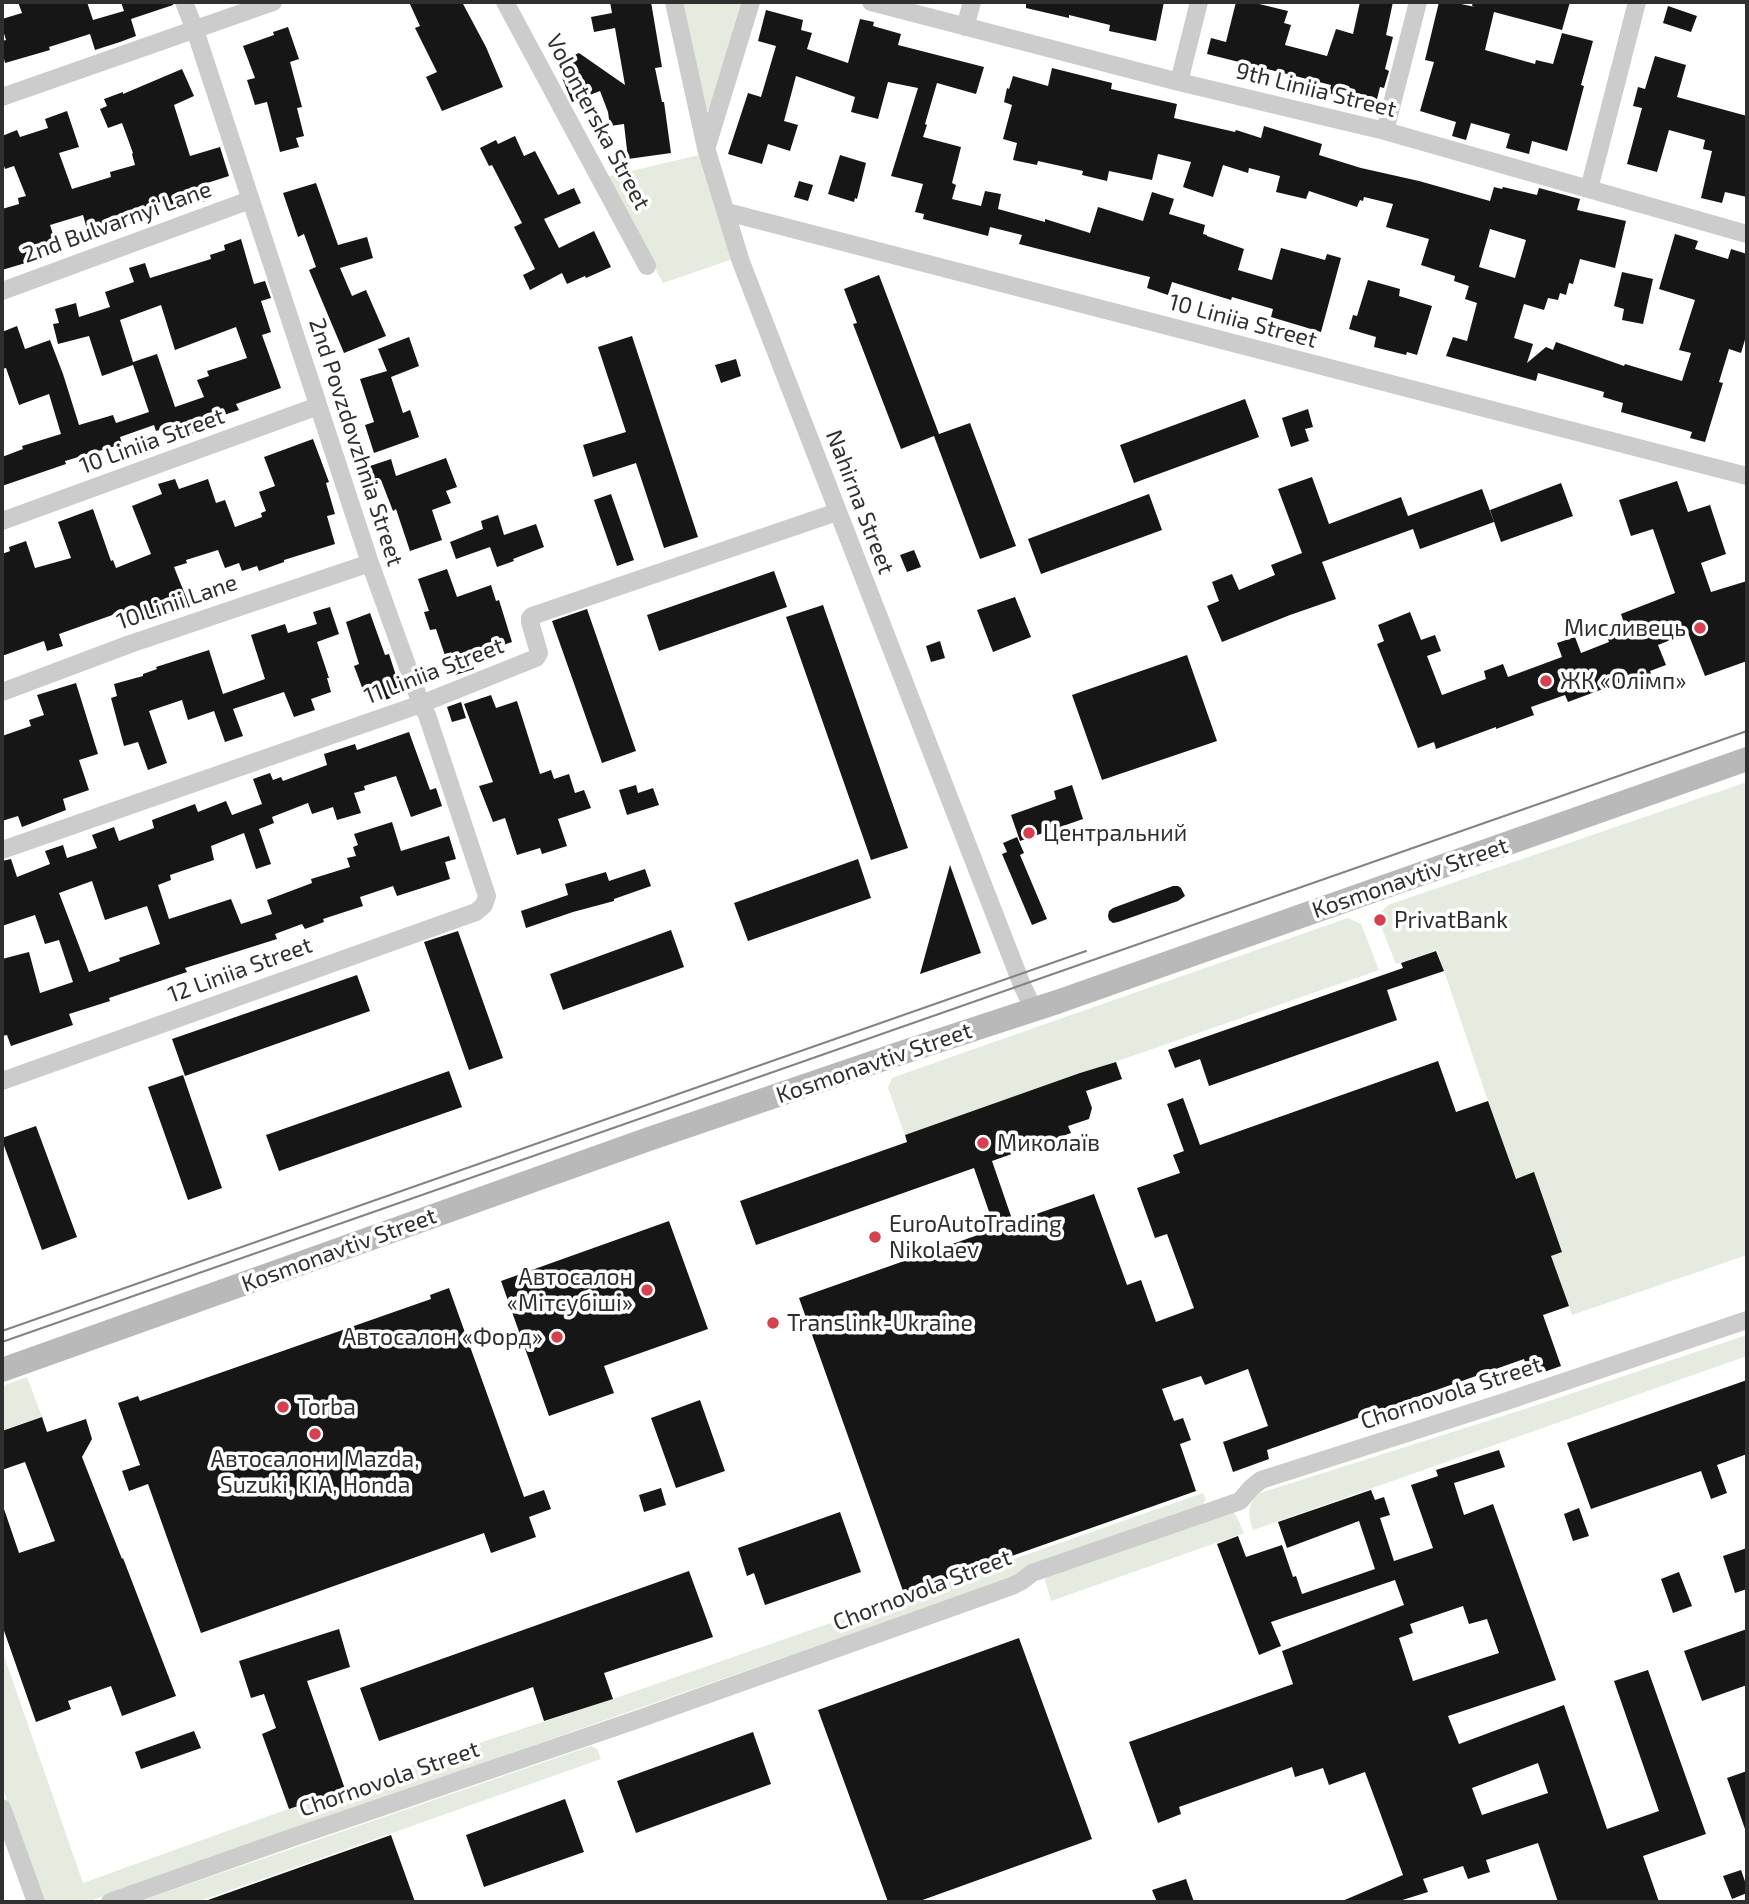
<!DOCTYPE html>
<meta charset="utf-8">
<style>
body{margin:0}
#map{position:relative;width:1749px;height:1904px;overflow:hidden;background:#fff;font-family:"Exo 2",sans-serif}
canvas{display:block}
.frame{position:absolute;inset:0;border:4px solid #2f2f2f;pointer-events:none}
</style>
<div id="map">
<canvas width="1749" height="1904"></canvas>
<div class="frame"></div>
</div>
<script>
const c = document.querySelector('canvas').getContext('2d');
c.lineJoin = 'round';
function fill(path, color) { c.fillStyle = color; c.fill(path, 'evenodd'); }
function strokePath(path, color, width, dash) { c.strokeStyle = color; c.lineWidth = width; c.lineCap = dash ? 'butt' : 'round'; c.setLineDash(dash || []); c.stroke(path); }
function label(font, color, halo, rows, align = 'center') {
  c.font = font + ' "Exo 2",sans-serif'; c.lineWidth = 7; c.setLineDash([]); c.textBaseline = 'middle'; c.strokeStyle = halo; c.fillStyle = color; for (const [text, x, y, turn = 0] of rows) {
    c.save(); c.translate(x, y); c.rotate((+turn || 0) * Math.PI / 180); c.textAlign = isNaN(turn) ? turn : align; if (halo) c.strokeText(text, 0, 0); c.fillText(text, 0, 0); c.restore();
  }
}
fill(new Path2D(`
 M683,2H747L711,111L706,109Z
 M699,155L733,259L663,283L606,177Z
 M1747,782V1255L1572,1315L1551,1256L1562,1251L1534,1173L1516,1179L1488,1101L1437,950L1396,964L1379,921L1381,912L1388,905Z
 M1348,918L1361,924L1379,970L905,1135L888,1088L892,1078L897,1076Z
 M1747,1335V1356L1253,1530C1248,1515 1247,1507 1257,1494L1522,1410Z
 M27,1377L42,1417L2,1430V1386Z
 M1203,1493L1206,1499L1200,1509L1019,1573L1007,1579L87,1902H45L41,1896L2,1786V1650L83,1883L388,1773L613,1699Z
 M1232,1511L1236,1515L1244,1533L1051,1601L1045,1580L1047,1574Z
 M591,1746L597,1749L601,1759L197,1902H137Z`), '#e5ebde');
fill(new Path2D(`
 M18,2H87L93,20L124,11L121,2H173V5L131,19L136,36L120,42L95,50L90,34L49,47L50,50L5,63L2,50V41L6,40L2,27V19L22,13Z
 M409,2H462L486,47L503,87L442,111L426,77L437,72L415,28L420,26Z
 M610,2H651L662,67L655,68L662,102H664L671,153L628,159L624,124L610,126L608,112L600,91L572,102L556,63L579,53L625,85L615,28L594,32L591,17L612,13Z
 M1026,2H1164L1156,41L1109,31L1110,25L1069,15V18L1026,8Z
 M1236,2H1251L1288,11L1284,23L1291,25L1285,45L1327,56L1336,29L1353,34L1360,2H1393L1386,35L1393,37L1385,69L1389,71L1384,88L1380,87L1377,99L1349,91L1347,98L1329,93L1331,85L1207,54L1211,38L1226,42Z
 M1439,2H1452L1475,7L1472,6L1473,2H1570L1562,30L1494,12L1485,50L1535,64L1536,60L1553,64L1562,33L1593,41L1581,85L1584,86L1567,151L1532,141L1529,154L1506,148L1510,134L1471,123L1466,140L1452,136L1456,122L1420,111L1434,62L1425,60Z
 M1668,6L1697,16L1691,32L1663,23Z
 M766,10L803,20L801,30L812,33L807,49L848,63L860,19L874,22L873,26L901,34L898,45L984,67L976,94L937,83L925,124L927,125L923,137L961,147L952,183L956,185L952,199L981,206L985,191L1001,194L998,209L1045,222V219L1090,233L1098,207L1143,221L1152,192L1174,199L1169,214L1205,225L1203,234L1207,235V236L1244,249L1238,270L1272,280L1281,248L1325,260L1327,254L1341,258L1321,332L1271,317L1273,309L1232,297L1231,300L1172,282L1168,295L1147,288L1150,277L1019,244L1022,235L990,227L988,236L923,219L924,214L915,212L923,184L891,176L918,88L888,82L878,119L851,112L855,97L796,76L784,121L798,125L790,151L768,144L762,164L728,154L748,93L761,97L776,46L758,41Z
 M288,27L299,59L290,62L302,107L297,108L304,136L296,138L299,147L280,152L267,102L255,105L247,80L255,78L243,46L274,35L273,32Z
 M1655,56L1686,65L1677,97L1747,116V197L1725,192L1722,203L1701,198L1712,151L1703,149L1705,140L1669,130L1657,172L1627,164L1642,108L1633,106L1638,87L1645,89Z
 M1052,68L1112,83L1111,89L1177,104L1174,118L1235,132L1236,130L1261,138L1264,126L1322,144L1319,155L1361,168L1419,181L1490,201L1494,187L1502,189L1503,187L1537,195L1539,188L1580,199L1577,210L1626,221L1615,268L1580,259L1573,284L1569,283L1566,295L1560,293L1558,300L1548,298L1544,310L1524,304L1514,338L1533,344L1527,363L1546,347L1553,350L1556,342L1624,366L1625,364L1682,381L1691,353L1679,350L1695,300L1659,289L1675,234L1698,241L1695,249L1728,259L1731,249L1747,254V333L1741,353L1729,349L1719,382L1723,383L1705,442L1690,438L1692,432L1621,412L1623,403L1603,397L1604,392L1538,373L1536,381L1446,356L1453,337L1467,341L1477,303L1465,299L1469,286L1454,281L1455,276L1421,265L1429,239L1386,227L1393,204L1364,197L1363,201L1360,200L1357,207L1309,191L1306,199L1276,192L1280,176L1249,168L1248,173L1223,165L1213,197L1183,187L1191,162L1158,154L1152,180L1109,171L1107,181L1082,175L1083,171L1038,161L1037,165L1013,160L1017,143L1003,139L1012,105L1004,102L1007,88L1009,89L1013,76L1048,86ZM1490,229L1526,240L1515,278L1479,267Z
 M182,69L194,96L174,105L190,156L220,147L229,176L204,184L209,200L170,211L167,200L124,213L125,217L87,229L83,215L50,225L59,253L2,270V209L19,204L18,198L26,196L14,166L5,169L2,160V136L17,130L20,137L48,128L45,119L67,111L79,147L59,153L72,189L111,177L110,172L135,165L132,154L133,153L122,123L108,128L100,109L107,106L104,99L123,92V94Z
 M515,136L524,156L535,151L558,195L574,188L581,203L544,219L559,248L594,231L611,267L586,278L585,276L567,284L562,273L530,290L523,275L535,269L514,227L522,223L492,165L489,166L480,148L496,140L498,144Z
 M840,155L866,163L857,199L855,198L854,202L828,194Z
 M799,181L813,185L808,201L794,197Z
 M316,183L338,245L367,237L373,258L340,268L352,296L366,290L386,336L344,353L309,270L316,267L304,234L298,237L283,193Z
 M241,239L254,284L265,281L271,298L261,301L271,332L262,335L281,388L236,404L239,410L197,424L200,431L180,438L176,425L156,431L154,425L120,437L122,444L65,461L66,464L2,486V457L23,449L22,446L61,434L49,394L19,405L6,368L2,369V332L17,326L25,349L50,340L63,374L79,425L113,415L116,423L149,412L133,365L102,376L89,336L58,344L53,324L59,323L55,309L76,303L79,317L110,307L105,292L134,282L129,268L145,263L150,278L211,259L210,255L225,250L224,245ZM161,305L175,350L236,327L247,358L207,371L209,376L197,380L204,397L175,407L157,354L133,362L120,320Z
 M1622,272L1653,279L1643,324L1622,320L1624,309L1614,306Z
 M879,275L939,434L970,423L1016,546L980,559L934,436L901,449L853,324L857,323L844,289Z
 M1368,280L1400,289L1399,296L1432,306L1417,355L1407,352L1406,355L1374,347L1376,337L1349,329L1353,315L1357,316Z
 M632,336L698,537L664,548L636,463L593,477L583,445L626,432L598,347Z
 M409,337L419,366L391,377L403,413L410,410L419,437L374,453L365,425L374,422L360,379L387,371L378,349Z
 M736,359L741,376L721,383L715,365Z
 M1245,399L1259,437L1134,483L1120,445Z
 M1308,409L1313,427L1305,429L1309,441L1291,447L1282,418Z
 M313,439L329,482L326,483L335,514L327,516L335,544L284,560V562L259,571L257,566L242,571L239,563L225,568L218,550L186,560L187,563L174,567L190,607L162,618L160,614L123,627L118,613L59,634L63,646L47,651L44,641L2,656V554L10,551L9,547L26,541L35,568L71,558L58,522L93,509L111,561L113,560L116,568L151,554L132,506L162,494L158,484L175,479L179,489L208,479L216,503L225,500L235,527L262,517L261,513L266,511L259,492L275,486L264,457Z
 M446,458L457,487L446,491L451,503L432,510L442,540L410,551L396,509L393,511L381,480L369,484L364,468L391,459L396,476Z
 M1312,477L1329,524L1401,497L1408,516L1482,489L1494,522L1420,549L1413,529L1322,562L1336,599L1290,615L1222,642L1207,606L1219,601L1212,582L1232,574L1239,590L1275,575L1271,565L1302,553L1278,489Z
 M1677,481L1688,512L1710,505L1726,554L1701,563L1711,592L1747,581V661L1705,676L1688,633L1658,645L1666,665L1650,671L1652,676L1637,682L1635,677L1568,702L1565,695L1531,707L1534,715L1496,729V727L1436,749L1434,742L1418,748L1377,644L1384,641L1378,625L1410,612L1421,640L1435,635L1441,651L1427,656L1442,695L1486,679L1484,671L1503,664L1508,677L1562,657L1557,643L1575,637L1581,653L1609,642L1606,634L1625,626L1621,614L1675,593L1653,529L1631,536L1619,500Z
 M1561,483L1573,516L1501,542L1490,510Z
 M611,494L634,560L617,566L594,500Z
 M1149,494L1162,530L1041,574L1028,539Z
 M498,515L504,535L536,524L544,547L513,559L514,561L497,567L490,547L456,559L450,542L483,529L481,521Z
 M914,550L921,567L907,572L900,555Z
 M447,569L457,597L491,585L496,601L499,600L512,642L470,656L474,669L452,676L436,629L430,630L424,612L429,611L418,579Z
 M774,571L787,607L659,651L647,615Z
 M1015,597L1031,637L993,652L977,610Z
 M823,605L908,848L871,860L786,617Z
 M330,607L339,634L317,642L329,678H327L331,692L311,699L315,710L294,717L284,692L233,709L243,736L225,742L214,711L188,720L182,700L149,711L167,763L148,770L138,742L124,746L111,698L117,696L114,684L143,676V674L157,669L156,667L209,650L223,694L265,679L251,635L285,624L288,633L317,624L313,612Z
 M587,609L636,751L602,763L552,621Z
 M370,613L385,655L389,654L402,694L385,700L380,684L363,690L354,666L359,664L346,622Z
 M940,641L945,658L931,662L926,646Z
 M1187,655L1217,741L1102,780L1072,695Z
 M76,683L98,754L79,760L89,790L63,799L66,810L22,827L18,816L2,821V736L31,726L29,720L44,715L37,695Z
 M491,695L496,708L517,701L540,774L551,770L554,779L569,774L575,793L584,790L591,808L558,819L567,846L542,854L540,848L517,855L505,818L493,822L479,786L493,782L464,704Z
 M461,702L466,718L452,722L447,707Z
 M409,732L430,790L436,788L442,806L411,817L396,776L364,786L365,790L354,793L361,813L337,820L333,807L312,814L308,803L272,817L274,823L259,829L271,864L256,869L244,833L211,846L214,860L170,875L171,880L158,885L169,919L231,899L241,924L272,914L267,900L312,883L311,879L350,867L347,858L356,856L353,847L358,845L354,834L392,822L401,851L449,836L456,859L445,862L450,879L397,896L393,886L360,897L363,906L323,919L324,922L305,929L302,924L275,934L277,939L185,968L187,972L109,998L110,1001L69,1014L73,1025L11,1046L7,1035L2,1036V959L29,952L40,993L73,982L59,940L45,944L35,915L2,926V861L11,859L17,877L50,864L45,851L63,845L67,858L97,848L92,835L114,827L119,841L154,828L152,820L195,804L198,812L226,801L232,815L262,804L253,779L270,773L273,780L281,777L283,781L327,765L324,754L355,744L357,750ZM92,881L105,920L147,906L160,944L119,958L120,961L89,972L59,893Z
 M636,785L638,793L653,788L659,805L627,815L619,790Z
 M1072,785L1083,819L1020,841L1011,815L1056,799L1054,791Z
 M1017,837L1024,853L1020,855L1047,919L1032,925L1002,854L1007,852L1003,843Z
 M858,859L871,898L748,941L734,903Z
 M950,865L981,953L920,974Z
 M645,869L651,886L614,899V901L573,912L526,928L521,911L568,895L565,884L606,872L609,881Z
 M1173,886H1178L1181,888L1185,896L1178,901L1118,922L1113,923L1109,920L1108,916L1109,911L1113,908Z
 M671,930L684,967L563,1010L550,974Z
 M458,931L503,1058L469,1070L424,942Z
 M1436,951L1444,971L1387,990L1397,1020L1209,1086L1200,1059L1175,1068L1168,1050L1403,968L1401,963Z
 M357,975L370,1011L185,1076L172,1039Z
 M1438,1061L1456,1112L1488,1101L1516,1179L1534,1172L1562,1252L1551,1256L1569,1306L1543,1315L1561,1366L1530,1377L1524,1359L1267,1450L1269,1459L1233,1472L1223,1442L1268,1426L1248,1369L1205,1385L1201,1376L1162,1389L1174,1421L1183,1418L1191,1440L1180,1444L1196,1491L904,1594L799,1298L995,1229L974,1168L756,1245L740,1201L907,1142L905,1135L1080,1073L1116,1062L1122,1079L1086,1091L1092,1108L1089,1119L1068,1126L1071,1133L992,1161L1013,1222L1094,1194L1127,1285L1141,1280L1156,1322L1194,1308L1167,1234L1155,1238L1137,1188L1180,1173L1173,1155L1184,1151L1167,1104L1183,1098L1200,1145Z
 M449,1071L462,1107L279,1171L266,1135Z
 M183,1075L222,1188L188,1200L148,1087Z
 M36,1126L77,1237L42,1250L2,1140V1138Z
 M669,1221L708,1329L604,1366L614,1393L549,1416L501,1281Z
 M449,1288L524,1497L544,1490L551,1509L529,1517L536,1537L491,1553L484,1533L201,1633L148,1484L129,1491L122,1471L140,1465L118,1403L138,1396L140,1401L431,1299L430,1295Z
 M1747,1380V1454L1717,1465L1727,1493L1711,1499L1701,1471L1591,1509L1567,1443Z
 M700,1400L725,1471L676,1488L651,1418Z
 M42,1417L47,1432L86,1419L92,1439L82,1457L122,1559L123,1558L176,1696L122,1716L111,1686L68,1701L71,1709L36,1722L2,1625V1510L4,1509L19,1553L55,1541L25,1462L2,1470V1431Z
 M1499,1450L1505,1467L1454,1483L1464,1515L1493,1504L1556,1680L1448,1716L1459,1744L1564,1705L1607,1829L1659,1811L1614,1681L1648,1670L1706,1834L1643,1856L1659,1902H1558L1538,1843L1486,1860L1490,1872L1468,1879L1463,1866L1423,1879L1428,1892L1396,1902H1340L1403,1875L1365,1772L1329,1785L1323,1768L1295,1777L1292,1767L1179,1807L1181,1814L1158,1823L1129,1742L1293,1684L1282,1651L1404,1605L1395,1580L1271,1622L1281,1646L1259,1655L1217,1544L1238,1536L1246,1557L1282,1545L1293,1577L1296,1576L1302,1594L1375,1569L1359,1521L1287,1548L1278,1522L1371,1490L1375,1500L1384,1497L1390,1515L1380,1518L1394,1561L1433,1548L1411,1485L1438,1476L1436,1470ZM1463,1606L1469,1624L1487,1619L1499,1653L1413,1681L1399,1638L1413,1633L1410,1624ZM1538,1763L1548,1793L1482,1815L1472,1788Z
 M661,1488L666,1505L644,1512L639,1495Z
 M1579,1508L1589,1536L1573,1541L1564,1514Z
 M840,1512L861,1572L765,1605L754,1573L747,1576L738,1548Z
 M1747,1548V1589L1735,1593L1723,1556Z
 M689,1571L713,1637L604,1673L613,1699L544,1721L533,1687L379,1741L360,1688Z
 M1679,1572L1692,1606L1673,1613L1661,1579Z
 M339,1629L350,1667L307,1681L346,1792H339L289,1809L262,1734L276,1728L264,1694L251,1698L239,1661Z
 M1747,1629V1685L1702,1701L1684,1651Z
 M1019,1638L1092,1839L917,1902H888L818,1710Z
 M194,1731L201,1748L141,1769L135,1752Z
 M753,1732L771,1784L636,1833L617,1781Z
 M1747,1771V1828L1745,1829L1727,1778Z
 M565,1799L584,1852L484,1887L466,1835Z
 M391,1835L415,1902H209L208,1900Z
 M1741,1870L1747,1887V1893L1732,1899L1723,1876Z
 M1186,1879L1194,1902H1157L1152,1890Z`), '#161616');
strokePath(new Path2D(`
 M505,2L647,266
 M674,2L706,148L741,262L1022,985L1034,1010
 M871,2L1179,82L1385,131L1747,234
 M965,27L972,2
 M1179,82L1199,2
 M2,97L273,2
 M1385,131L1418,2
 M707,146L751,2
 M1589,189L1637,2
 M727,212L1747,476
 M2,291L250,200
 M2,521L318,406
 M2,692L130,644L370,563
 M2,850L421,704L536,658L539,653L530,622V618L532,616L837,512
 M2,1081L476,912L484,905L487,896L427,715L421,704L370,563L195,30L184,2
 M2,1808L36,1902
 M110,1902L288,1839L633,1721L1012,1586L1022,1581L1032,1573L1240,1501L1251,1488L1261,1480L1504,1402L1747,1320`), '#ccc', 18);
strokePath(new Path2D(`
 M2,1370L646,1140L904,1052L1057,1002L1747,759`), '#b9b9b9', 24);
strokePath(new Path2D(`
 M2,1331L1086,951
 M2,1342L1747,731`), '#848484', 2);
for (const [x, y, r, color] of [
 [1700,628,7,"#d7404e"],
 [1546,681,7,"#d7404e"],
 [1029,833,7,"#d7404e"],
 [1380,920,7,"#d7404e"],
 [983,1143,7,"#d7404e"],
 [875,1237,7,"#d7404e"],
 [647,1290,7,"#d7404e"],
 [773,1323,7,"#d7404e"],
 [557,1337,7,"#d7404e"],
 [283,1407,7,"#d7404e"],
 [315,1434,7,"#d7404e"]
]) { const dot = new Path2D(); dot.arc(x, y, r, 0, 2 * Math.PI); c.fillStyle = color; c.fill(dot); strokePath(dot, '#fff', 2.5); }
label('23px', '#2f2f2f', '#fff', [
 ["9th Liniia Street",1316,90,14],
 ["Volonterska Street",598,122,62],
 ["2nd Bulvarnyi Lane",117,222,-20],
 ["10 Liniia Street",1243,321,15],
 ["10 Liniia Street",152,441,-20],
 ["2nd Povzdovzhnia Street",356,442,72],
 ["Nahirna Street",860,502,69],
 ["10 Linii Lane",177,602,-19],
 ["11 Liniia Street",434,671,-21],
 ["Kosmonavtiv Street",1410,878,-19],
 ["12 Liniia Street",240,970,-20],
 ["Kosmonavtiv Street",874,1063,-19],
 ["Kosmonavtiv Street",339,1250,-20],
 ["Chornovola Street",1451,1393,-18],
 ["Chornovola Street",922,1590,-21],
 ["Chornovola Street",389,1779,-19]
]);
label('23px', '#2f2f2f', '#fff', [
 ["Мисливець",1686,628,"right"],
 ["ЖК «Олімп»",1560,681],
 ["Центральний",1043,833],
 ["PrivatBank",1394,920],
 ["Миколаїв",997,1143],
 ["EuroAutoTrading",889,1224],
 ["Nikolaev",889,1250],
 ["Автосалон",633,1277,"right"],
 ["«Мітсубіші»",633,1303,"right"],
 ["Translink-Ukraine",787,1323],
 ["Автосалон «Форд»",543,1337,"right"],
 ["Torba",297,1407],
 ["Автосалони Mazda,",315,1459,"center"],
 ["Suzuki, KIA, Honda",315,1485,"center"]
], 'left');
</script>
